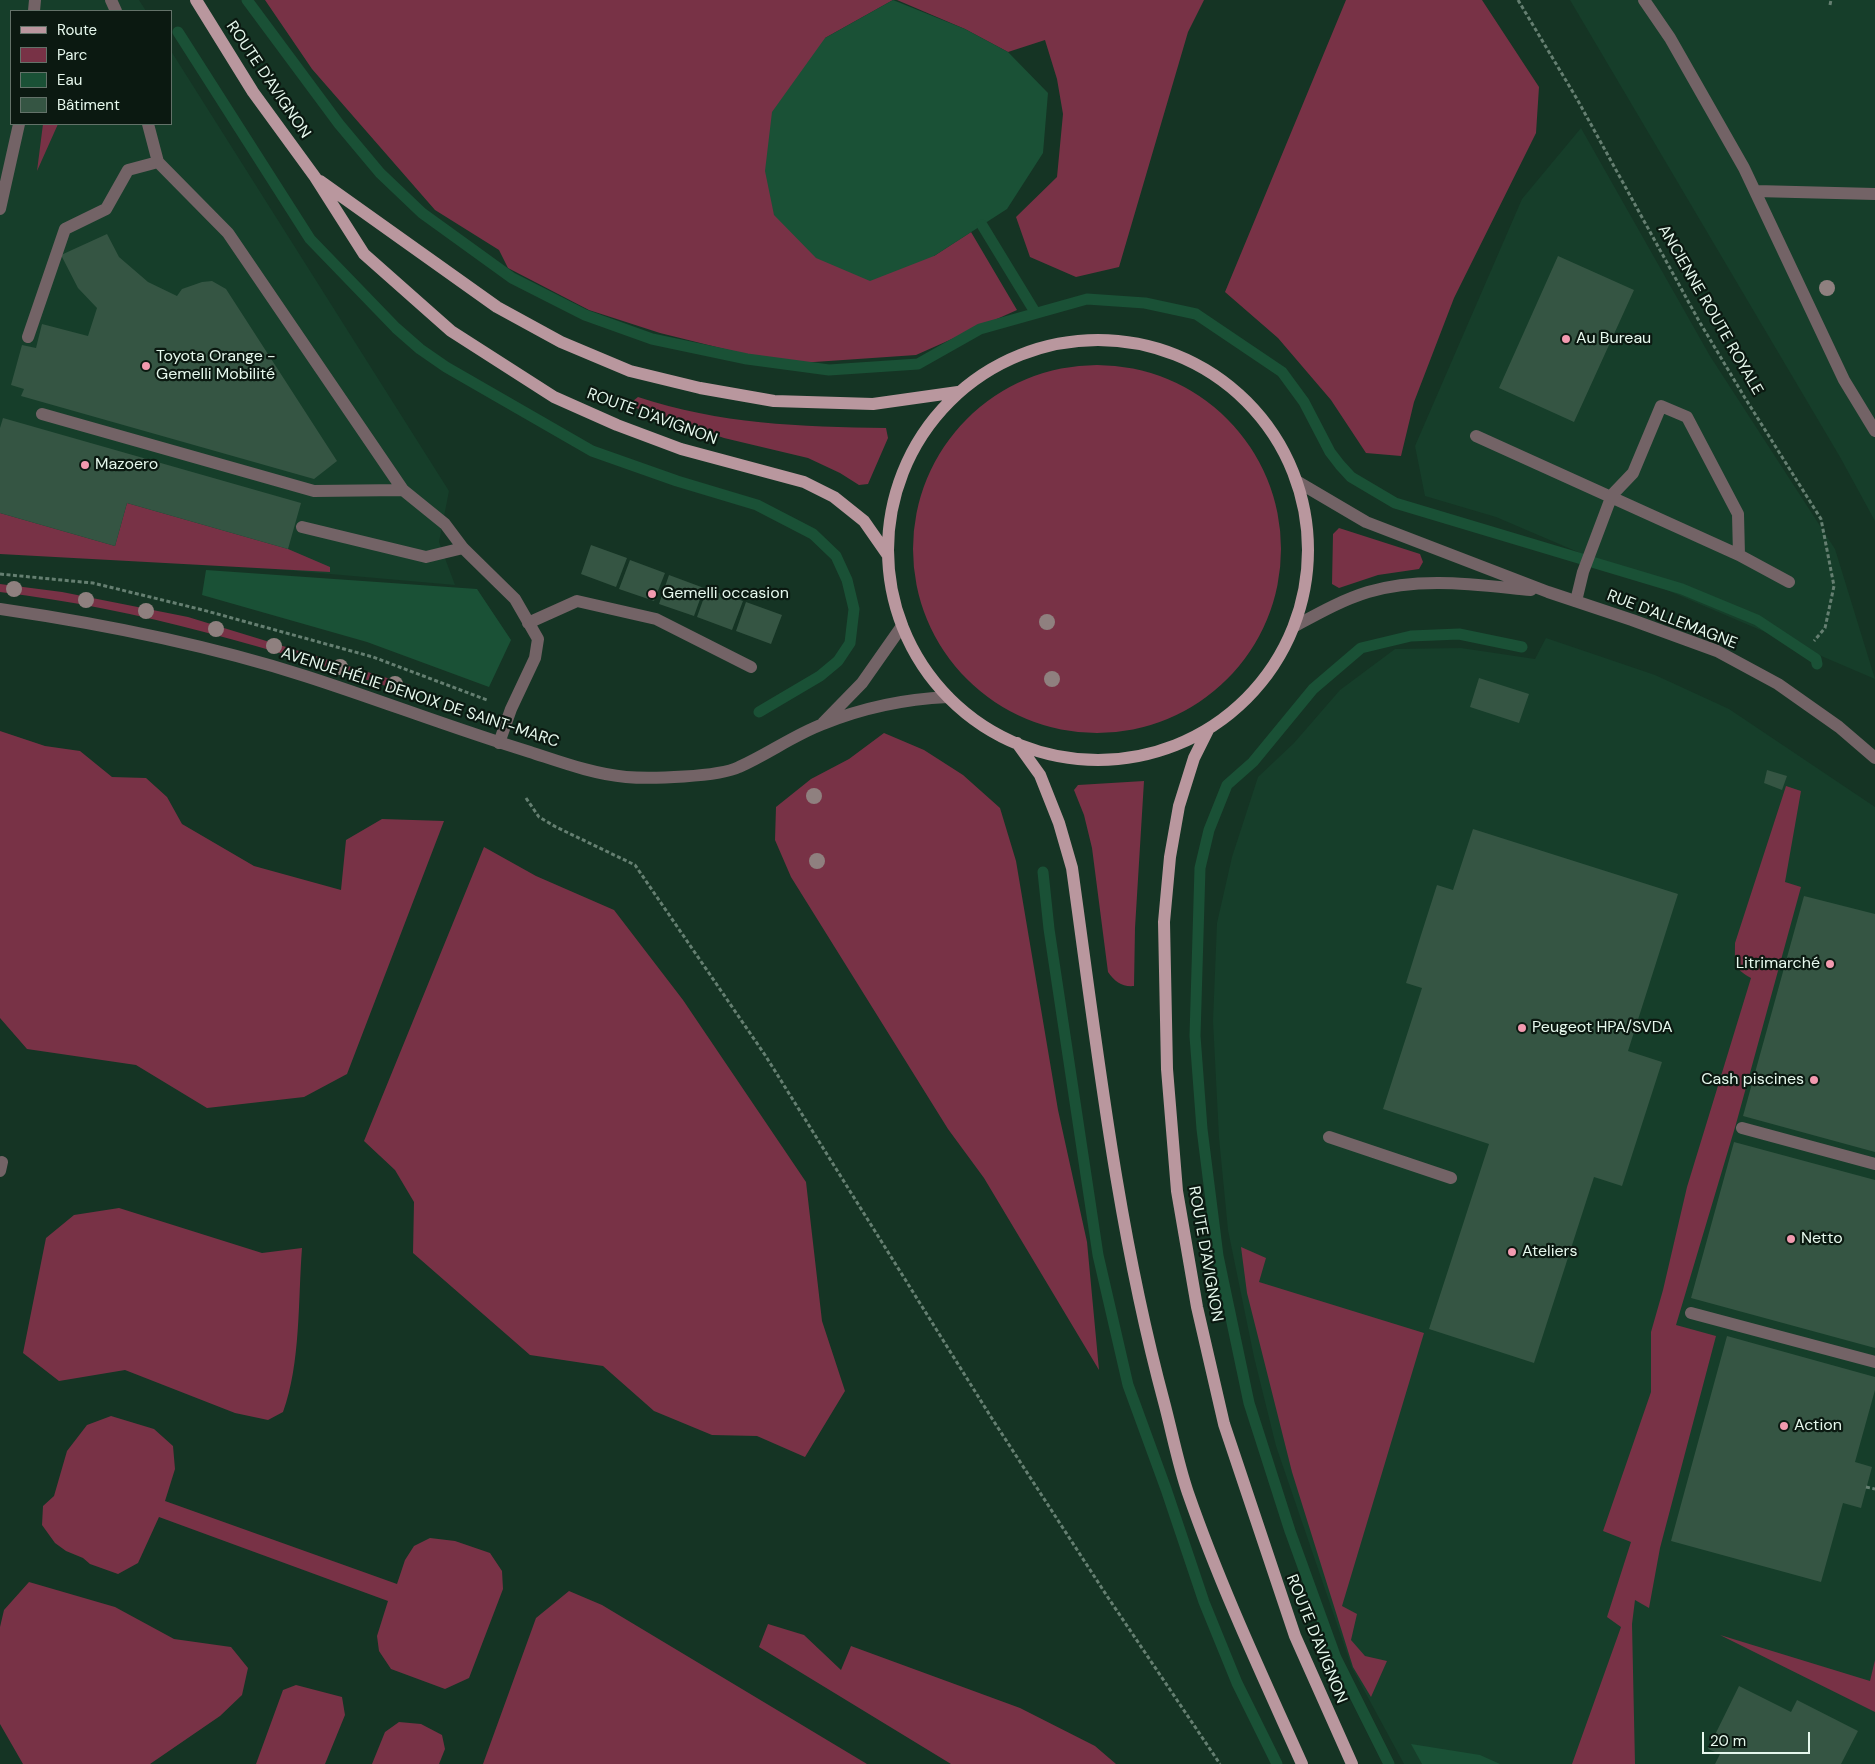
<!DOCTYPE html>
<meta charset="utf-8">
<style>
body{margin:0}
#map{position:relative;width:1875px;height:1764px;overflow:hidden;background:#153424;font-family:"DM Sans",sans-serif}
canvas{display:block}
.legend{position:absolute;left:10px;top:10px;width:162px;height:115px;box-sizing:border-box;background:#0b1911;border:1px solid #637269;margin:0;padding:6px 9px;list-style:none;font-size:15px;color:#e6f8ed}
.legend li{display:flex;align-items:center;gap:10px;height:25px}
.legend b{width:25px;border:1px solid #637269}
.scale{position:absolute;left:1702px;top:1732px;width:108px;height:22px;box-sizing:border-box;border:2px solid #e6f8ed;border-top:0;padding-left:6px;font-size:15px;line-height:18px;white-space:nowrap;color:#e6f8ed;-webkit-text-stroke:4px #0b1911;paint-order:stroke}
</style>
<div id="map">
<canvas width="1875" height="1764"></canvas>
<ul class="legend">
<li><b style="height:6px;background:#b9979e"></b>Route</li>
<li><b style="height:14px;background:#783246"></b>Parc</li>
<li><b style="height:14px;background:#1a5136"></b>Eau</li>
<li><b style="height:14px;background:#355543"></b>Bâtiment</li>
</ul>
<div class="scale">20 m</div>
</div>
<script>
const c = document.querySelector('canvas').getContext('2d');
c.lineJoin = 'round';
function fill(path, color) { c.fillStyle = color; c.fill(path, 'evenodd'); }
function strokePath(path, color, width, dash) { c.strokeStyle = color; c.lineWidth = width; c.lineCap = dash ? 'butt' : 'round'; c.setLineDash(dash || []); c.stroke(path); }
function label(font, color, halo, rows, align = 'center') {
  c.font = font + ' "DM Sans",sans-serif'; c.lineWidth = 4.5; c.setLineDash([]); c.textBaseline = 'middle'; c.strokeStyle = halo; c.fillStyle = color; for (const [text, x, y, turn = 0] of rows) {
    c.save(); c.translate(x, y); c.rotate((+turn || 0) * Math.PI / 180); c.textAlign = isNaN(turn) ? turn : align; if (halo) c.strokeText(text, 0, 0); c.fillText(text, 0, 0); c.restore();
  }
}
fill(new Path2D(`
 M0,0H139L146,11H11V124H171V51L449,491L439,542L455,585L149,558L0,549Z
 M1570,0H1875V521L1840,457Z
 M1581,128L1710,356L1835,549L1875,679L1496,517L1425,496L1415,446L1522,199Z
 M1546,638L1655,675L1729,709L1875,807V1764H1404L1352,1668L1276,1446L1254,1357L1228,1230L1219,1138L1213,1021L1217,923L1232,857L1258,777L1294,743L1340,690L1395,649L1461,648L1535,659Z`), '#163e2a');
fill(new Path2D(`
 M265,0H893L825,38L934,256L971,232L1017,310L916,355L785,364L660,333L589,310L508,268L499,250L435,210L312,69Z
 M897,0H1204L1188,32L1119,267L1076,277L1030,257L1016,217L1057,177L1063,114L1057,79L1045,40L1008,52L965,29Z
 M1346,0H1482L1539,87L1536,133L1454,298L1414,402L1401,456L1366,453L1331,400L1278,338L1225,292Z
 M43,124H58L37,171Z
 M913 549a184 184 0 1 1 368 0a184 184 0 1 1-368 0Z
 M638,397C719,424 801,427 886,428L888,438L868,484L859,485L840,473L808,458L724,438L633,407V401Z
 M127,503L288,549L330,567V572L0,554V513L115,546Z
 M1339,528L1420,554L1423,562L1419,569L1378,575L1339,588L1332,584L1333,534Z
 M0,584L62,592L188,617L410,685L407,693C274,649 140,609 0,592Z
 M0,731L45,746L80,751L112,777L146,778L167,797L182,824L254,866L341,890L346,840L382,819L444,821L347,1074L304,1097L207,1108L136,1065L27,1049L0,1018Z
 M884,733L924,750L963,775L1000,808L1016,861L1058,1110L1087,1242L1099,1370L984,1178L948,1129L791,877L775,840L776,807L811,779L849,759Z
 M1144,781L1135,928L1134,986C1122,987 1115,982 1108,972L1092,848L1084,815L1074,790L1078,785Z
 M1786,786L1801,791L1785,882L1801,887L1736,1124L1676,1325L1716,1336L1660,1548L1649,1608L1635,1600L1632,1624L1635,1764H1572L1621,1627L1607,1617L1631,1542L1603,1531L1651,1392V1332L1663,1290L1687,1187L1751,978C1733,968 1735,964 1735,943Z
 M484,847L536,876L614,910L683,1000L806,1182L822,1321L845,1391L805,1457L757,1436L712,1435L654,1411L603,1366L530,1355L413,1253L414,1202L395,1170L364,1141Z
 M119,1208L262,1253L302,1248C298,1299 301,1363 283,1412L268,1420L235,1413L125,1370L59,1381L23,1353L46,1238L74,1215Z
 M1241,1247L1266,1258L1259,1282L1424,1333L1342,1606L1357,1614L1351,1640L1365,1656L1387,1661L1371,1697L1353,1667L1292,1472L1247,1293Z
 M111,1416L154,1429L173,1446L175,1469L165,1501L397,1584L405,1560L414,1546L430,1538L455,1541L490,1553L502,1571L503,1589L469,1678L445,1689L391,1669L379,1651L377,1636L388,1601L159,1517L138,1563L118,1574L90,1564L83,1558L66,1551L55,1543L42,1525L43,1506L54,1496L67,1451L87,1425Z
 M29,1582L115,1607L174,1639L231,1647L248,1668L242,1695L220,1716L150,1764H23L0,1724V1627L4,1610Z
 M569,1591L602,1605L867,1764H483L536,1618Z
 M768,1624L804,1635L841,1670L851,1646L1020,1708L1095,1746L1116,1764H951L759,1647Z
 M1720,1635L1870,1681L1875,1660V1712Z
 M296,1685L342,1697L345,1715L325,1764H256L283,1690Z
 M399,1722L421,1724L442,1735L445,1749L439,1764H372L385,1732Z`), '#783246');
fill(new Path2D(`
 M893,0L965,29L1008,52L1048,93L1043,153L1007,209L934,256L870,281L816,258L774,215L765,171L772,112L825,38Z
 M206,570L477,589L511,640L489,687L367,642L202,595Z
 M1411,1744L1480,1755L1500,1764H1422Z`), '#1a5136');
strokePath(new Path2D(`
 M247,0L339,124L380,173L422,213L512,278L585,315L652,339L747,359L829,370L918,364L980,329L1087,299L1145,303L1196,314L1282,372L1304,402L1330,452L1340,465L1351,477L1395,503L1682,589L1757,620L1816,659L1817,664
 M178,32L310,239L396,328L420,349L446,367L592,451L677,481L757,505L813,534L836,556L847,580L854,609L850,643L838,661L820,676L759,712
 M982,225L1035,312
 M1043,872L1049,929L1098,1255L1128,1385L1166,1489L1204,1602L1237,1683L1277,1764
 M1389,1764L1336,1658L1290,1531L1249,1403L1218,1256L1202,1129L1195,1036L1200,868L1209,830L1227,785L1253,762L1313,689L1361,648L1411,636L1459,634L1522,647`), '#1a5136', 11);
fill(new Path2D(`
 M107,234L119,257L148,282L177,296L182,289L202,282L212,281L226,289L337,461L314,479L21,396L24,389L11,385L22,345L36,348L42,324L88,336L97,308L78,288L61,255Z
 M1558,256L1634,290L1574,422L1499,388Z
 M3,418L301,503L288,549L127,503L115,546L0,513V428Z
 M591,545L627,558L616,587L581,574Z
 M630,560L665,573L654,601L619,589Z
 M669,575L704,588L694,616L659,604Z
 M707,589L743,601L732,630L697,617Z
 M746,602L782,615L771,644L736,631Z
 M1479,678L1529,694L1519,723L1470,707Z
 M1767,770L1787,776L1782,790L1764,783Z
 M1473,829L1678,894L1628,1051L1662,1062L1622,1186L1594,1177L1534,1363L1429,1329L1489,1144L1383,1109L1422,988L1406,983L1421,935L1437,885L1453,890Z
 M1804,896L1875,914V1152L1743,1116Z
 M1734,1142L1875,1180V1348L1691,1298Z
 M1727,1336L1875,1377V1390L1855,1462L1872,1467L1861,1508L1843,1503L1821,1582L1671,1541Z
 M1739,1686L1791,1712L1797,1700L1858,1731L1841,1764H1715L1720,1754L1708,1749Z`), '#355543');
strokePath(new Path2D(`
 M1518,0L1577,99L1699,321L1745,398L1821,519L1834,586L1825,628L1814,641
 M1830,5L1831,0
 M0,574L93,583L203,610L373,657L487,700
 M526,798L539,817L556,827L635,865L765,1055L991,1417L1107,1596L1220,1764
 M1866,1487L1875,1489`), '#657f71', 3, [4, 2.5]);
strokePath(new Path2D(`
 M111,0L116,11
 M1644,0L1670,38L1744,168L1844,380L1875,431
 M34,11L35,0
 M148,124L158,162L228,233L403,490L445,524L463,548L515,599L538,639L535,658L511,709L499,743
 M1756,191L1875,194
 M0,209L19,124
 M28,337L65,229L106,209L128,170L158,162
 M42,414L314,491L403,490
 M1476,436L1739,555
 M302,527L426,557L463,548
 M1576,601L1583,572L1612,495L1633,473L1661,406L1687,417L1738,514L1739,555L1789,582
 M528,623L577,601L656,619L751,667
 M1742,1128L1875,1164
 M1329,1137L1451,1178
 M0,1171L2,1162
 M1691,1313L1875,1362`), '#736366', 12);
strokePath(new Path2D(`
 M1298,482L1366,522L1548,592L1632,620L1717,651L1778,684L1839,727L1875,758
 M0,609C103,624 205,644 305,676C380,700 454,729 530,752C561,762 593,774 626,777C650,779 719,777 739,767C768,754 794,735 823,724C862,708 906,699 948,697
 M1295,626C1319,613 1342,600 1368,592C1421,576 1478,585 1531,590
 M823,723L862,683L902,626`), '#736366', 12);
strokePath(new Path2D(`
 M196,0L253,92L315,177L364,254L451,331L554,397L617,425L681,449L804,482L834,497L864,521L887,554
 M320,181L497,307L561,342L630,371L700,388L774,401L873,404L958,392
 M888 550a210 210 0 1 1 420 0a210 210 0 1 1-420 0Z
 M1208,730L1194,758L1179,806L1170,857L1164,922L1167,1069L1177,1191L1197,1307L1224,1424L1295,1636L1352,1764
 M1017,743L1040,775L1059,823L1072,868C1097,1047 1117,1228 1164,1402C1172,1432 1178,1464 1188,1493C1220,1585 1262,1675 1302,1764`), '#b9979e', 12);
c.fillStyle = '#8f807f';
for (const [x, y] of [
 [1827,288],
 [14,589],
 [86,600],
 [146,611],
 [1047,622],
 [216,629],
 [274,646],
 [340,667],
 [1052,679],
 [395,684],
 [814,796],
 [817,861]
]) { c.beginPath(); c.arc(x, y, 8, 0, 2 * Math.PI); c.fill(); }
for (const [x, y, r, color] of [
 [1566,339,5,"#f29aaf"],
 [146,366,5,"#f29aaf"],
 [85,465,5,"#f29aaf"],
 [652,594,5,"#f29aaf"],
 [1830,964,5,"#f29aaf"],
 [1522,1028,5,"#f29aaf"],
 [1814,1080,5,"#f29aaf"],
 [1791,1239,5,"#f29aaf"],
 [1512,1252,5,"#f29aaf"],
 [1784,1426,5,"#f29aaf"]
]) { const dot = new Path2D(); dot.arc(x, y, r, 0, 2 * Math.PI); c.fillStyle = color; c.fill(dot); strokePath(dot, '#0b1911', 2); }
label('16px', '#e6f8ed', '#0b1911', [
 ["ROUTE D'AVIGNON",268,80,56],
 ["ANCIENNE ROUTE ROYALE",1710,310,60],
 ["ROUTE D'AVIGNON",652,417,20],
 ["RUE D'ALLEMAGNE",1672,620,21],
 ["AVENUE HÉLIE DENOIX DE SAINT-MARC",420,698,18],
 ["ROUTE D'AVIGNON",1205,1254,80],
 ["ROUTE D'AVIGNON",1316,1639,68]
]);
label('16px', '#e6f8ed', '#0b1911', [
 ["Au Bureau",1576,339],
 ["Toyota Orange -",156,357],
 ["Gemelli Mobilité",156,375],
 ["Mazoero",95,465],
 ["Gemelli occasion",662,594],
 ["Litrimarché",1820,964,"right"],
 ["Peugeot HPA/SVDA",1532,1028],
 ["Cash piscines",1804,1080,"right"],
 ["Netto",1801,1239],
 ["Ateliers",1522,1252],
 ["Action",1794,1426]
], 'left');
</script>
